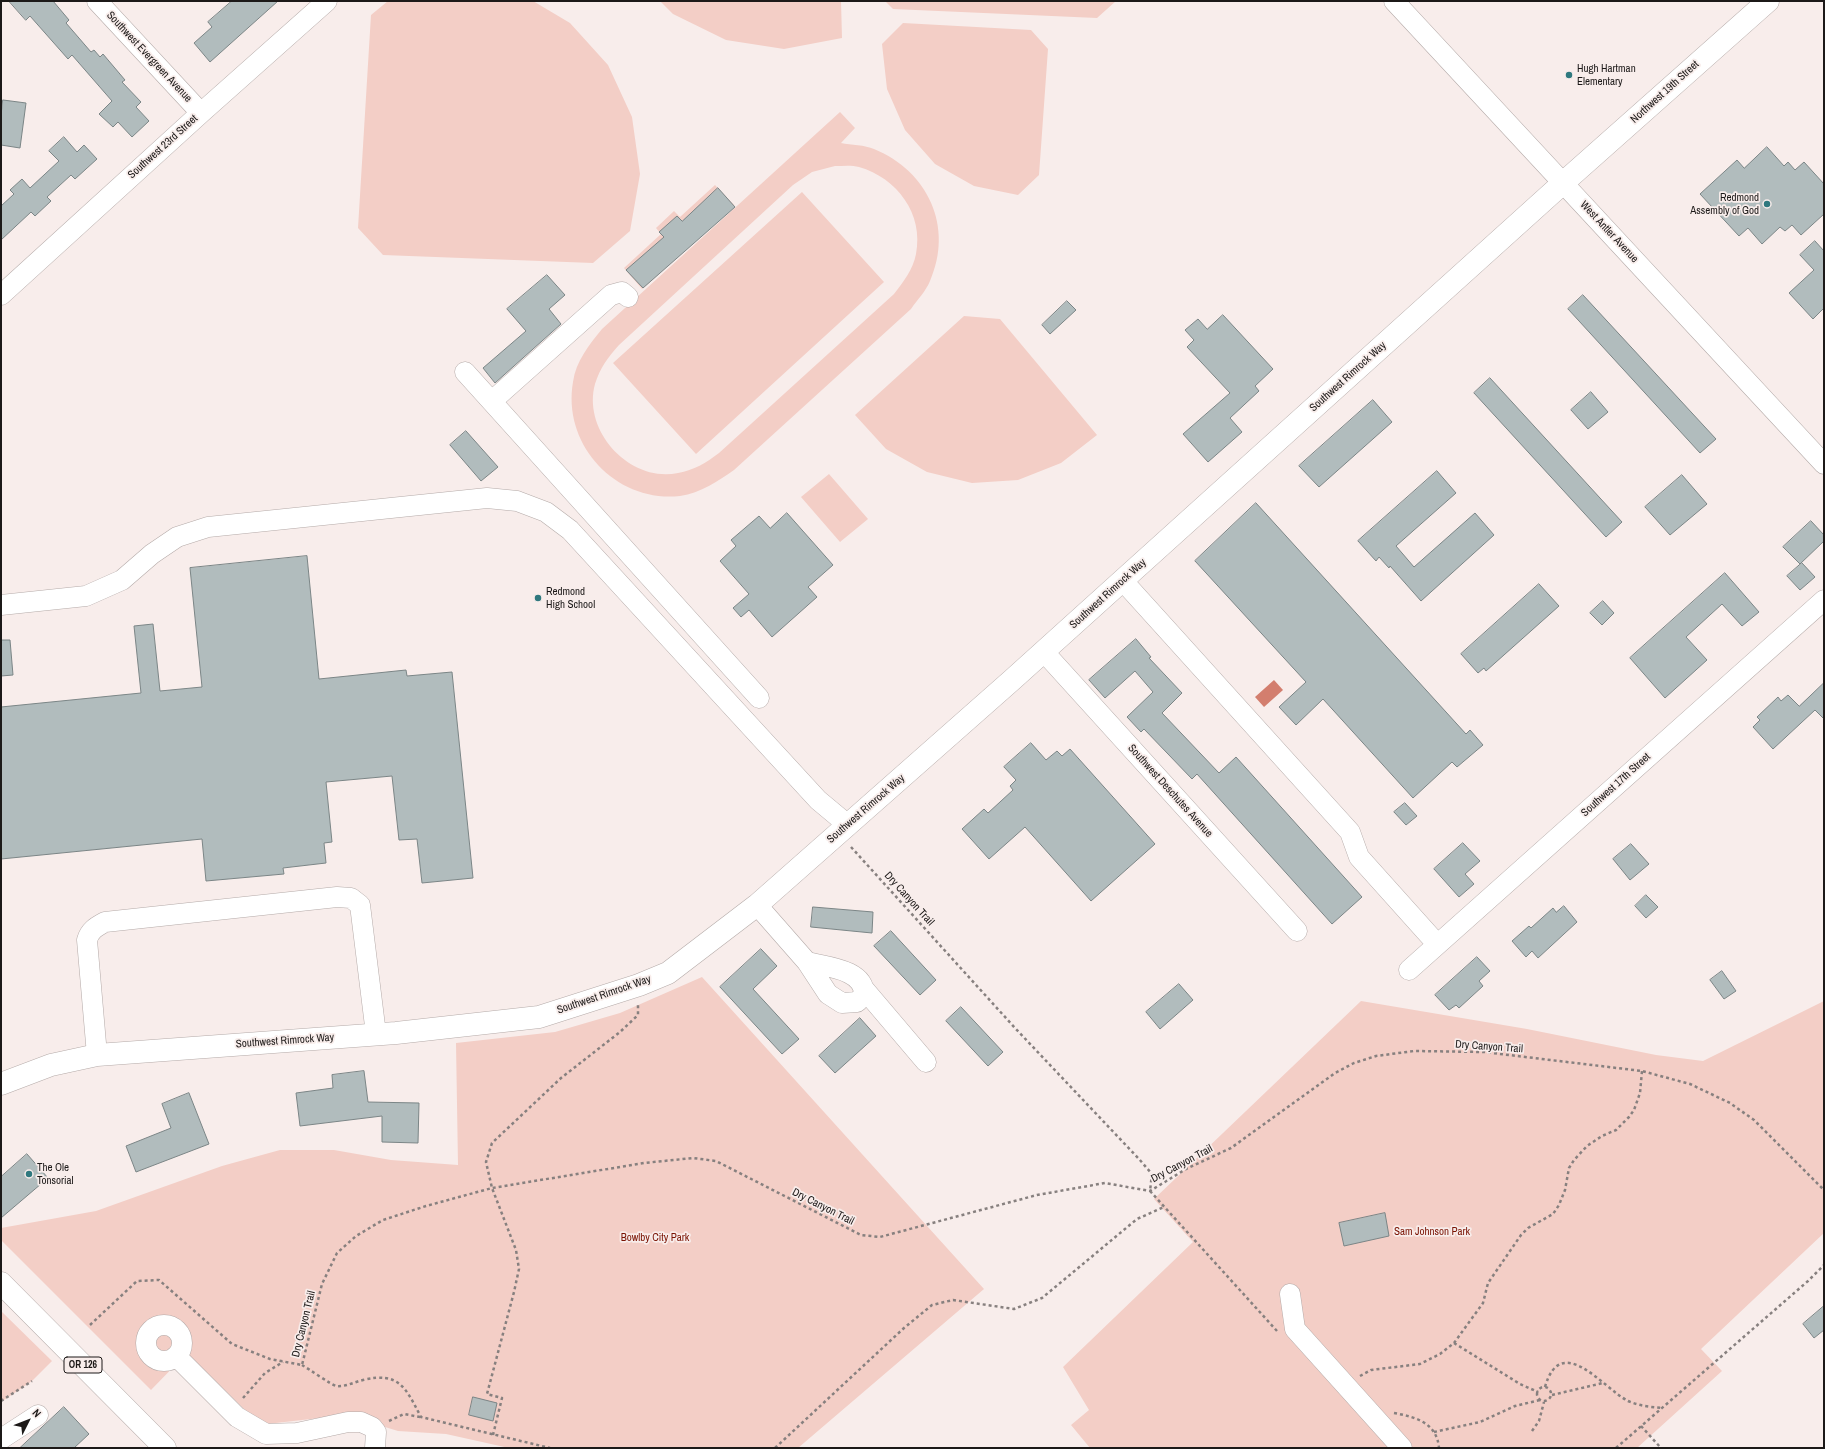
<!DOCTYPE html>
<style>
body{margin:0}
#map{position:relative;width:1825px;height:1449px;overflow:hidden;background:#f8edeb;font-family:"Archivo Narrow",sans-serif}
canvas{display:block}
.frame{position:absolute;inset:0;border:2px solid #1c1918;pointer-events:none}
.north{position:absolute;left:8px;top:1401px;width:40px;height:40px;-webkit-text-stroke:3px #f8edeb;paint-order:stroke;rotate:48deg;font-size:11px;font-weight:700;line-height:16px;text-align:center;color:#1c1918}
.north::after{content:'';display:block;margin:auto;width:14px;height:18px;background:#1c1918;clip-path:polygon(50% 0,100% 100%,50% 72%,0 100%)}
</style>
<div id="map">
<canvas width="1825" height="1449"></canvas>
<div class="frame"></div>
<div class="north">N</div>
</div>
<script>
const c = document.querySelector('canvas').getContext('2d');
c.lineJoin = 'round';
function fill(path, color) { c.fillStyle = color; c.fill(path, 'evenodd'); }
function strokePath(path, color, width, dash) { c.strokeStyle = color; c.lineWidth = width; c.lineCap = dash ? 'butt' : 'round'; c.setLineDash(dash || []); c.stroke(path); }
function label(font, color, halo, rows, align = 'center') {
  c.font = font + ' "Archivo Narrow",sans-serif'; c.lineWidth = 3.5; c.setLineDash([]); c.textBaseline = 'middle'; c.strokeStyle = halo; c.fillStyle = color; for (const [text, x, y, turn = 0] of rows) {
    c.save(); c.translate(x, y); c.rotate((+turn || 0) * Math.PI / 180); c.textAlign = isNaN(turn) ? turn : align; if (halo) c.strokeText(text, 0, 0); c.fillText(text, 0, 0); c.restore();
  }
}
fill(new Path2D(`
 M388,1H533L570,23L608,65L632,117L640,174L630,231L593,263L383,255L358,228L371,15Z
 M660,1H841L842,38L784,49L726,40L673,14Z
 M885,1H1116L1097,18L893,9Z
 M903,23L1031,30L1048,49L1039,175L1018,195L974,186L935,164L905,130L887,89L882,44Z
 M840,112L855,128L841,143C851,145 865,145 874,149C928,171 954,227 930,281C926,291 917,300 911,309L734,470C718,481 701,493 680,496C616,503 562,445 573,382C576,361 589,345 602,329ZM835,166C843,166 852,165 859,167C897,178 924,214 916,254C913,270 903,282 894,294L719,453C706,463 694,470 678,473C630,483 582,431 595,384C600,368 608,357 619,345L793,185L812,172Z
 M715,185L734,205L642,289L624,268L661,234L656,228L674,211L680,217Z
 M802,192L884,282L696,454L613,363Z
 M964,316L1000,319L1097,435L1061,463L1018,480L972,483L927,472L886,449L855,415Z
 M829,474L868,519L840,542L801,497Z
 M702,977L984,1289L798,1448H509L446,1434L398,1431L346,1415L267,1424L245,1410L187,1353L151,1390L1,1240V1228L96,1211L222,1166L280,1150H334L391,1160L458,1165L456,1043L555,1032L620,1013Z
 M1361,1001L1527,1029L1656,1055L1703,1061L1824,1001V1233L1701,1349L1722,1371L1637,1448H1090L1071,1425L1089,1410L1063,1367L1193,1242L1154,1199Z
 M1,1311L52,1361L32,1381L1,1402Z`), '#f3cec6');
fill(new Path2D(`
 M1274,680L1283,690L1264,707L1255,697Z`), '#d37e6e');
const building = new Path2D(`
 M9,1H53L69,20L66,23L91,52L94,50L100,57L103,54L125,80L122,82L141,102L136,107L149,121L132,137L118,122L113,127L99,114L112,101L72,55L68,59L30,16L26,20Z
 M232,1H278L210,62L194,43L212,27L208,22Z
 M3,100L26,103L20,148L1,145V116Z
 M64,137L77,152L84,145L97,159L75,179L71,175L47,197L51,201L35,216L31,212L1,240V206L14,194L10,190L22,179L30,188L59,161L49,151Z
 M1767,147L1784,166L1788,162L1795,170L1804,162L1824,184V214L1801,235L1792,225L1785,231L1780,227L1762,244L1748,228L1739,236L1700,194L1737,160L1744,168Z
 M718,188L735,207L643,288L626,270L664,237L659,232L677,216L682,221Z
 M1815,241L1824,251V308L1813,319L1789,293L1814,270L1800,255Z
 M547,275L565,295L549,309L561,324L495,383L483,368L526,331L507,309Z
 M1583,295L1716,439L1700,453L1568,309Z
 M1067,301L1076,310L1050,334L1042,325Z
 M1223,315L1273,369L1255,386L1259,391L1230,418L1242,432L1208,462L1183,434L1230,393L1187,347L1194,340L1185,330L1198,319L1207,329Z
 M1490,378L1622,522L1606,537L1474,393Z
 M1591,392L1608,412L1588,429L1571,410Z
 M1373,400L1392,422L1319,487L1299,466Z
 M466,431L498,467L481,481L450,445Z
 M1437,471L1456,493L1396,546L1414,567L1475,513L1494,535L1421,601L1390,566L1389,568L1379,557L1376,561L1358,541Z
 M1682,475L1707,504L1670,535L1645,507Z
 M1256,503L1466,734L1470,730L1483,745L1457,767L1452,762L1413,798L1323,699L1296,725L1279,707L1306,682L1195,561Z
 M787,513L833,565L808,587L817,597L772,637L749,610L741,617L733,608L749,594L720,561L736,546L731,540L759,516L770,528Z
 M1811,521L1824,535V541L1800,564L1783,547Z
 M307,556L319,679L406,670L407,676L452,672L473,878L422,883L417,839L399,840L392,776L326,782L332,842L324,843L326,863L283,868L284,874L206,881L202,839L1,859V707L141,693L134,626L153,624L160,691L202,687L190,568Z
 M1802,563L1815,577L1800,590L1787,576Z
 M1725,573L1759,612L1742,626L1722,604L1686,637L1707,660L1665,698L1630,658Z
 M1539,584L1559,606L1486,671L1484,668L1478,673L1461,654Z
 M1603,601L1614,613L1602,625L1590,613Z
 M1136,639L1151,657L1149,658L1182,693L1162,713L1219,773L1236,757L1362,897L1332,924L1197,774L1192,779L1144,729L1141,732L1127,717L1153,692L1135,671L1105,698L1089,680Z
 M1,640H10L13,675L1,676Z
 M1824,683V719L1815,710L1773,749L1753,727L1760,720L1757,717L1778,697L1781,701L1788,695L1799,706Z
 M1031,743L1046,760L1057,751L1062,756L1070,749L1155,844L1091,901L1025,827L989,859L962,829L984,809L988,813L1013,790L1010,786L1016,780L1004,767Z
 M1405,803L1417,816L1406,825L1394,812Z
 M1463,843L1480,861L1465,874L1474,884L1459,897L1434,869Z
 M1631,844L1649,864L1630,880L1613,859Z
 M1646,895L1658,907L1646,918L1635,906Z
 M1564,906L1577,922L1538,958L1532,951L1526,957L1512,941L1529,926L1531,928L1553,908L1556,912Z
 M813,907L873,912L872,933L811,927Z
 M891,931L936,980L920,995L874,946Z
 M761,949L777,966L753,989L799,1039L782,1054L720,987Z
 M1477,957L1490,971L1479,981L1483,986L1459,1008L1456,1005L1449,1010L1435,995Z
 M1722,971L1736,991L1724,999L1710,980Z
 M1179,984L1193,1000L1160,1029L1146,1012Z
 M961,1007L1003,1052L988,1066L946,1021Z
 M860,1018L876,1036L835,1073L819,1056Z
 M364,1071L368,1102L419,1103L418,1143L382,1142V1116L300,1126L296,1093L333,1088L332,1075Z
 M189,1093L209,1144L136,1172L126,1146L171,1128L162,1104Z
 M27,1154L48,1178L1,1218V1177Z
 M1385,1213L1389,1236L1344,1246L1339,1223Z
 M1824,1306V1330L1814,1338L1803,1324Z
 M473,1397L497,1403L493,1421L469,1415Z
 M64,1407L89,1434L74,1448H20Z`);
fill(building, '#b1bcbd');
strokePath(building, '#7b8586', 1);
const minor = new Path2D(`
 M97,1L201,113
 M1394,1L1824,464
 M1,295L201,113L327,1
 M465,372L759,698
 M492,401L611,295L622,292L628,297
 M1123,581L1350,832L1359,857L1437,944
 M1,605L86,596L122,580L152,554L177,537L208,527L487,498L517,501L546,512L570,530L818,800L848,825
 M1044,652L1297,931
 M757,905L807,962
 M807,962C826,967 865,969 864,995L857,1002L842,1003L828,994Z
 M1409,970L1824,600
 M864,989L926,1062
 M97,1055L87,940C90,930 96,927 105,922L337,897L351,898L360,905L376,1034
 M1290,1294L1295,1329L1402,1448
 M146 1343a18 18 0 1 1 36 0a18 18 0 1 1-36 0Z
 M176,1356L237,1417L266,1434L297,1433L348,1422H361L372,1427L376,1432L375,1448
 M1,1439L38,1415`);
const major = new Path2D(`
 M1,1084L51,1065L97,1055L396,1033L539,1017L639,985L668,973L757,905L1012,680L1563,183L1768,1`);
const highway = new Path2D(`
 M1,1283L165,1448`);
strokePath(minor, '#b4aaa8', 21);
strokePath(major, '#b4aaa8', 23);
strokePath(highway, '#b4aaa8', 23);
strokePath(new Path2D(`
 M851,847L1015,1028L1139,1159L1152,1174L1150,1191
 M1150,1191L1277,1331
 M90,1325L137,1281L159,1280L232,1344L270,1359L302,1365L322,1284L337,1253L356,1236L383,1220L426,1206L492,1188L644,1163L693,1158L716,1161L861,1235L880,1237L1037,1195L1105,1183L1150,1191L1186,1169L1231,1148L1335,1073L1354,1063L1376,1056L1414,1051L1484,1052L1642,1071L1690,1084L1730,1103L1754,1120L1824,1190
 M1454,1343L1520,1384L1538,1392
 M302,1365C309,1369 330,1384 336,1386C346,1387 354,1382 363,1380C400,1371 406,1389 421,1417L550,1448
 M1360,1376L1371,1370L1420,1364L1440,1354L1454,1343L1483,1303L1488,1283L1521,1235L1528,1228L1553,1214L1559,1205L1565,1190L1569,1168L1574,1160L1587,1146L1602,1136L1616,1130L1629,1117L1634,1110L1640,1093L1642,1071
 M1537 1394a7 7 0 1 1 14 0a7 7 0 1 1-14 0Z
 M1545,1387C1561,1331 1603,1388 1628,1401C1639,1406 1651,1407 1662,1408
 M1552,1395L1603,1383
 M243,1398L265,1373L283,1362
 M1,1401L32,1381
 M1394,1413C1416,1417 1437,1423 1439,1448
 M389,1421L404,1414L420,1417
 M1641,1426L1661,1448
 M1532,1431L1539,1421L1544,1402
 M1434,1432L1480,1422L1515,1406L1540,1400
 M493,1435L502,1398L487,1394L514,1292L519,1269L516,1250L492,1188L486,1162L492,1143L561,1078L620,1032L638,1015V1005
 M775,1448L904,1328L932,1305L953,1300L1014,1309L1042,1298L1137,1219L1164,1207
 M1616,1448L1808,1281L1824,1265`), '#87807f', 2.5, [3, 3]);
strokePath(minor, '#fff', 20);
strokePath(major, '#fff', 22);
strokePath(highway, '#fff', 22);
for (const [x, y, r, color] of [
 [1569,75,4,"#2f787e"],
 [1767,204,4,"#2f787e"],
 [538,598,4,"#2f787e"],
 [29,1174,4,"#2f787e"]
]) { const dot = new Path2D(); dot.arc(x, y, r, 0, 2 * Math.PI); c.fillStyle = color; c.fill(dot); strokePath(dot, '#f8edeb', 1.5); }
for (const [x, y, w] of [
 [83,1365,38]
]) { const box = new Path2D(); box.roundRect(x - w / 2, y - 8, w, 16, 3); c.fillStyle = '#f8edeb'; c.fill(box); strokePath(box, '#1c1918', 1); }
label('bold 10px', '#1c1918', null, [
 ["OR 126",83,1365]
]);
label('11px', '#1c1918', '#f8edeb', [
 ["Southwest Evergreen Avenue",149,57,47],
 ["Northwest 19th Street",1665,92,-42],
 ["Southwest 23rd Street",163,147,-42],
 ["West Antler Avenue",1609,232,47],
 ["Southwest Rimrock Way",1348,377,-42],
 ["Southwest Rimrock Way",1108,594,-42],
 ["Southwest 17th Street",1616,785,-42],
 ["Southwest Deschutes Avenue",1170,791,48],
 ["Southwest Rimrock Way",866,809,-41],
 ["Dry Canyon Trail",909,899,48],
 ["Southwest Rimrock Way",604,995,-19],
 ["Southwest Rimrock Way",285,1041,-4],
 ["Dry Canyon Trail",1489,1047,4],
 ["Dry Canyon Trail",1182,1164,-28],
 ["Dry Canyon Trail",823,1207,27],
 ["Dry Canyon Trail",304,1324,-76]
]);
label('11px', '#1c1918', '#f8edeb', [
 ["Hugh Hartman",1577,69],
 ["Elementary",1577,82],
 ["Redmond",1759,198,"right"],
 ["Assembly of God",1759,211,"right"],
 ["Redmond",546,592],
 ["High School",546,605],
 ["The Ole",37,1168],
 ["Tonsorial",37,1181]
], 'left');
label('11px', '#7a1303', '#f8edeb', [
 ["Sam Johnson Park",1432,1232],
 ["Bowlby City Park",655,1238]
]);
</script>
